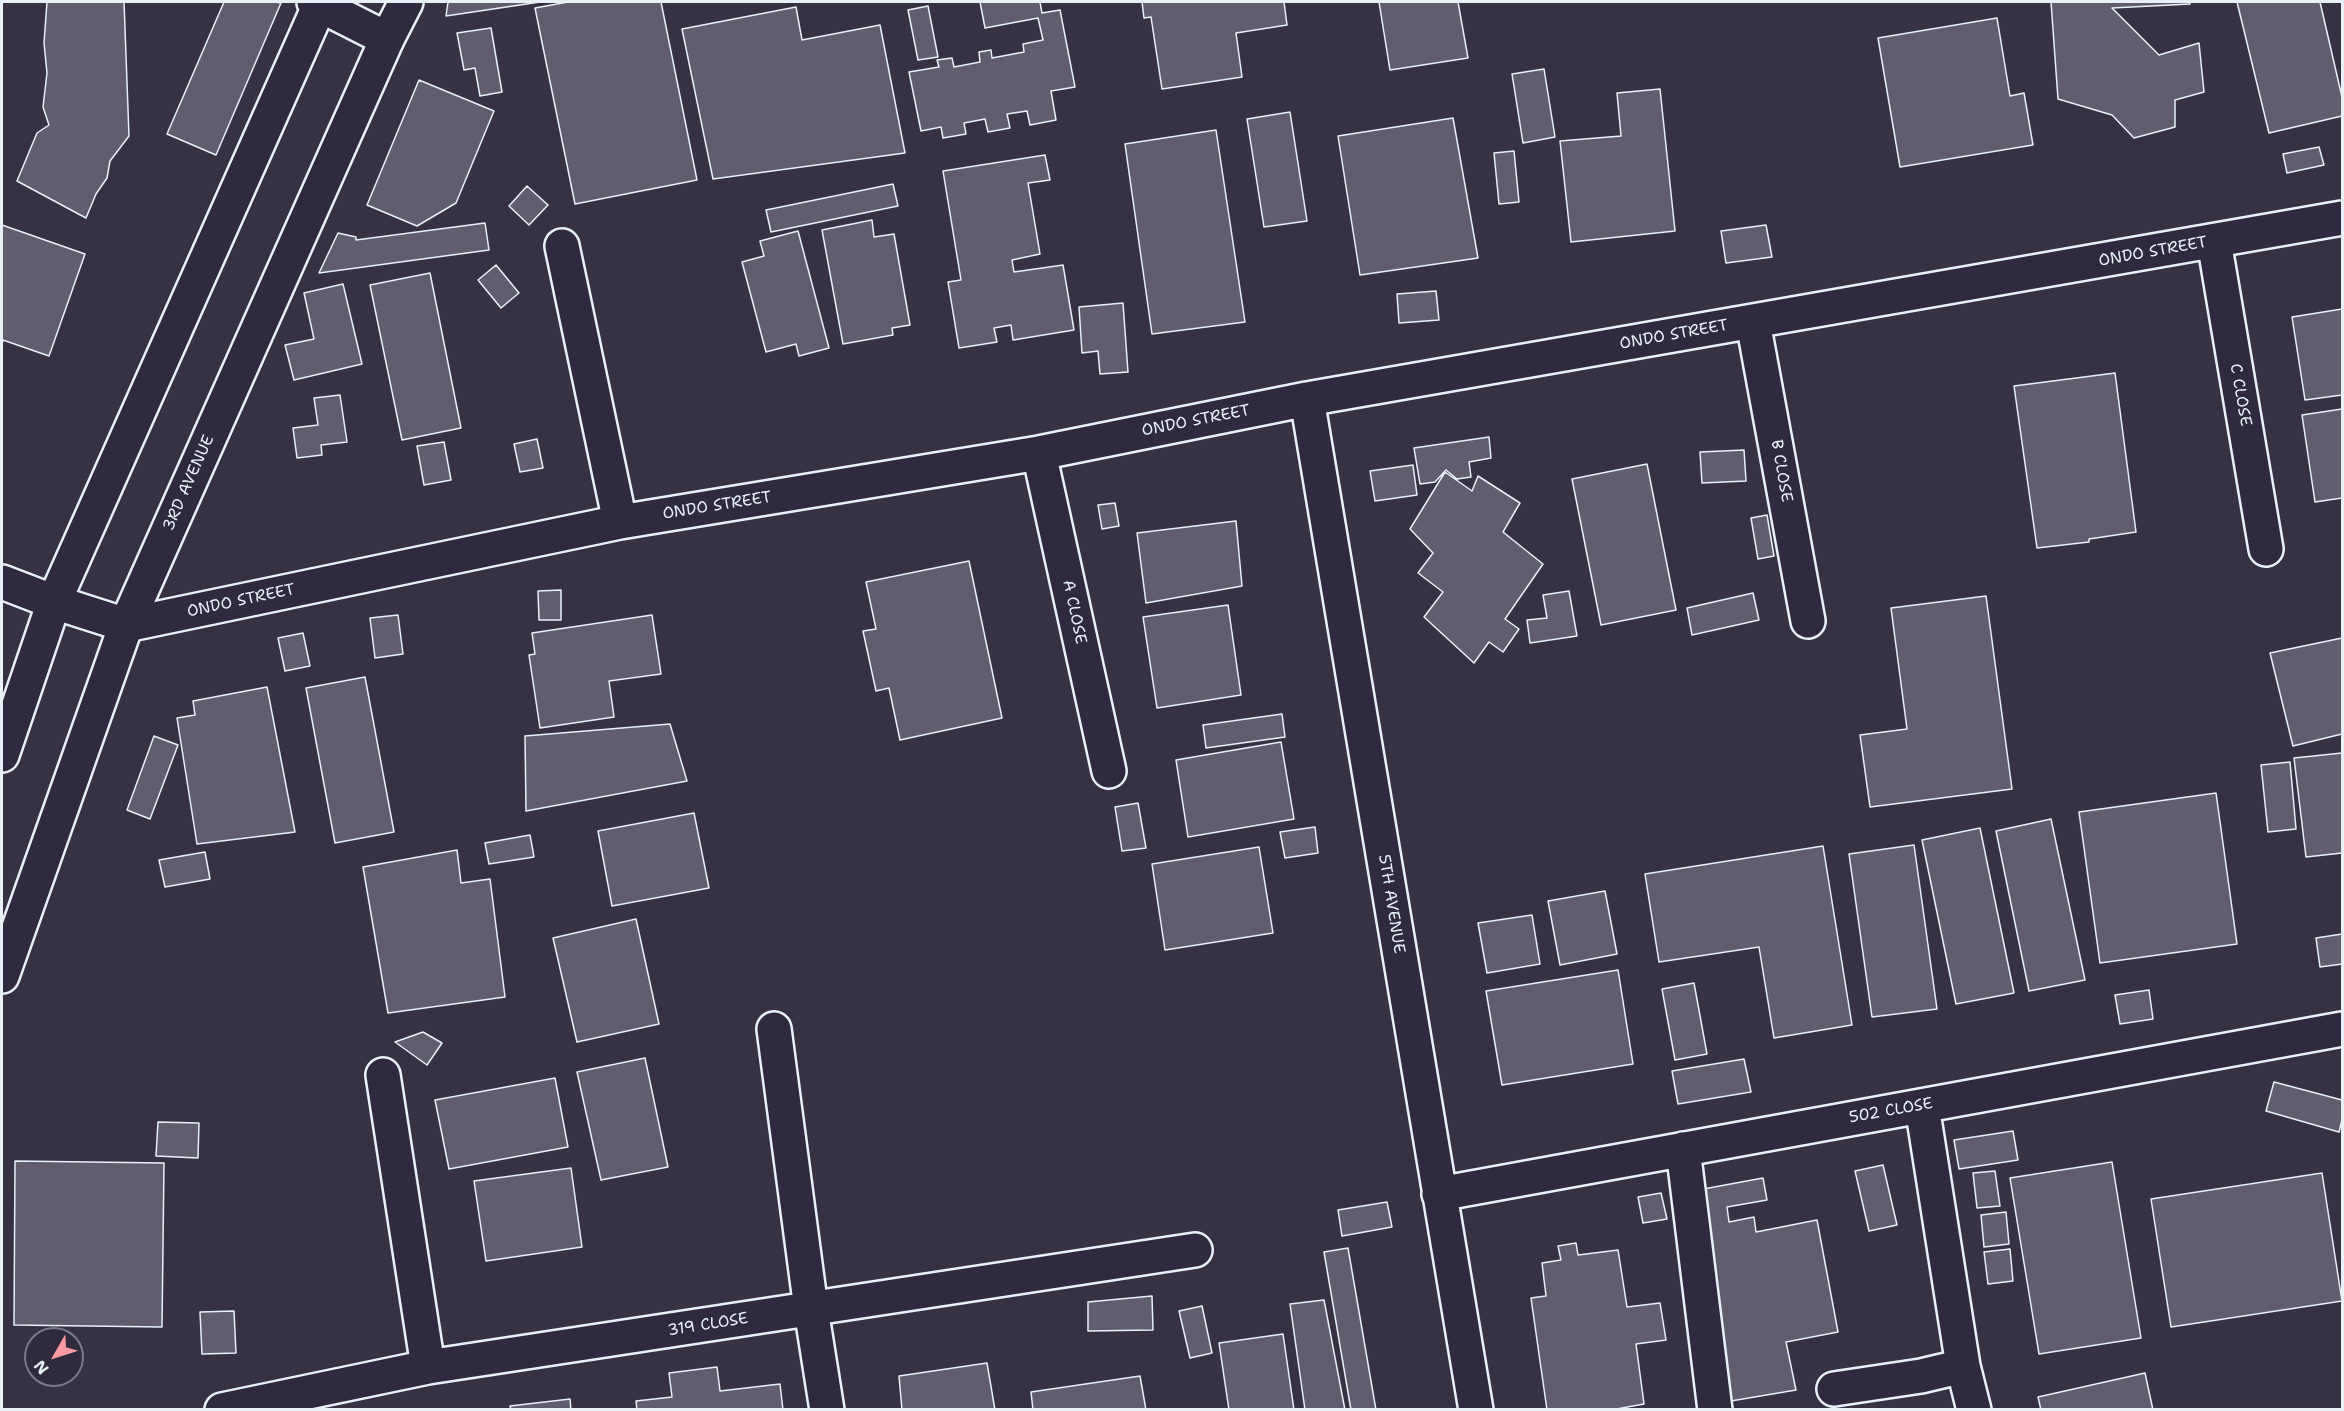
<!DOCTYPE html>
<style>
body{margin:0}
#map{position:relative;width:2344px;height:1411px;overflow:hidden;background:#363244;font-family:"Shantell Sans",sans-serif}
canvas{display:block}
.frame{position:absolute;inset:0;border:3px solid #e8f1f8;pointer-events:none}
.north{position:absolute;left:24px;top:1327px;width:60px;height:60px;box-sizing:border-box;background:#2f2a3d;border:2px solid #797a88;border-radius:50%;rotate:231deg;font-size:16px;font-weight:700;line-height:24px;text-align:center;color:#e8f1f8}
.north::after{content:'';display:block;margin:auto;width:21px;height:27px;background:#ff9aa2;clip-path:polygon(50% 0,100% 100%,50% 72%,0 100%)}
</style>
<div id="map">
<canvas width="2344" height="1411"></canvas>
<div class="frame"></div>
<div class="north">N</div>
</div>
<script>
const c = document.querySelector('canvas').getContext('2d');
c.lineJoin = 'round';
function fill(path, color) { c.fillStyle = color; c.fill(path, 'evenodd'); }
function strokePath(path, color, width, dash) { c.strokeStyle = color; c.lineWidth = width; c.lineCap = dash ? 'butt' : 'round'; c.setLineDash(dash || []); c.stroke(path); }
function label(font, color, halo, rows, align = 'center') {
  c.font = font + ' "Shantell Sans",sans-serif'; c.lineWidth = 4.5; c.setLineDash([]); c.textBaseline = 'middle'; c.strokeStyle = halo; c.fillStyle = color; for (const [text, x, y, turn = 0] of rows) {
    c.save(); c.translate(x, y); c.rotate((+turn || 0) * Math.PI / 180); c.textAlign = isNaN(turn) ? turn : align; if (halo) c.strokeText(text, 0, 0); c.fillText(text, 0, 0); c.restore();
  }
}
const building = new Path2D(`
 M47,2H124L129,136L110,161L107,178L96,194L86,218L17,181L37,133L49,125L43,107L47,73L44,43Z
 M224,2H276L281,3L216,155L167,134Z
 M448,2H540L446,16Z
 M568,2H661L697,180L575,204L535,8Z
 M980,2H1040L1042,13L1060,10L1075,87L1051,91L1056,120L1030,125L1027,111L1007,114L1010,128L988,132L985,119L964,123L966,134L943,138L941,127L921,131L909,72L939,67L937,60L952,58L954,67L980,62L979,52L991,50L992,58L1024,52L1023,44L1043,40L1038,18L985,28Z
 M1142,2H1284L1287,25L1236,33L1242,77L1162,89L1151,17L1144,18Z
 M1379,2H1458L1468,58L1390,70Z
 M2051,2H2190V4L2112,8L2159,55L2199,43L2204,92L2175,100V127L2134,138L2112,115L2058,99Z
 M2237,2H2320L2342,97V116L2269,133Z
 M928,6L938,57L918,60L908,10Z
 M796,7L802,40L880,25L905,153L713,179L682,29Z
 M1997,18L2010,96L2024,93L2033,145L1900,167L1878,38Z
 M491,28L502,92L480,96L475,68L464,70L457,33Z
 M1544,69L1555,137L1523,143L1512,74Z
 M419,80L494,111L456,203L417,226L367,205Z
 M1660,89L1675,231L1571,242L1560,141L1621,136L1617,93Z
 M1290,112L1307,221L1264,227L1247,119Z
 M1453,118L1478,258L1360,275L1338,136Z
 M1216,130L1245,322L1152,334L1125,144Z
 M2319,147L2324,165L2287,173L2283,154Z
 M1514,151L1519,202L1499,204L1494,153Z
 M1045,155L1050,180L1028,183L1040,254L1012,260L1014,272L1063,265L1074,330L1013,340L1011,325L994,328L997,342L959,348L948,282L961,280L943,171Z
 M893,184L898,206L771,232L766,210Z
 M527,186L548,205L529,225L509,206Z
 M872,220L874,237L894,234L910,325L892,328L893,335L843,344L822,230Z
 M485,223L489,250L319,273L338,233L356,237V240Z
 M2,225L85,254L49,356L3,340L2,344Z
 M1766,225L1772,257L1726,263L1721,231Z
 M798,231L829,348L799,356L796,344L766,352L742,262L764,256L760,241Z
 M496,265L519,293L501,308L478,280Z
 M430,273L461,428L402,440L370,285Z
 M343,284L362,364L294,380L285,345L314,339L304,293Z
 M1436,291L1439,320L1399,323L1397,294Z
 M1123,303L1128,372L1100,374L1098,351L1082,353L1079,307Z
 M2342,309V395L2305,400L2292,317Z
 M2115,373L2136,532L2089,539V542L2037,548L2014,386Z
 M340,395L347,442L321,445L322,455L297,458L293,428L318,425L314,398Z
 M2342,409V498L2315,502L2302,415Z
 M1489,437L1491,458L1469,462L1471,477L1457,479L1446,470L1435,482L1420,484L1414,448Z
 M537,439L543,468L520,472L514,444Z
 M444,442L451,480L424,485L417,446Z
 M1744,450L1746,481L1702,483L1700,452Z
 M1647,464L1676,610L1601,625L1572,479Z
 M1413,465L1417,495L1375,501L1370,471Z
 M1445,472L1472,491L1478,476L1520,503L1503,532L1543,564L1505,619L1519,629L1503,652L1489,642L1474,663L1424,617L1443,592L1418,573L1433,553L1410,529Z
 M1115,503L1119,526L1102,529L1098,505Z
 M1767,515L1774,556L1758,559L1751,518Z
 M1236,521L1242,586L1146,603L1137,533Z
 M969,561L1002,718L900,740L889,688L876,691L863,631L876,629L866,582Z
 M561,590V620H539L538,591Z
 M1569,591L1577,636L1530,643L1527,620L1547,618L1543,595Z
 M1753,593L1759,620L1692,635L1687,608Z
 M1986,596L2012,789L1870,807L1860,735L1907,729L1891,608Z
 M1228,605L1241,695L1157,708L1143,617Z
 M398,615L403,654L375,658L370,618Z
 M652,615L661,674L609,681L614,717L540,728L529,655L535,654L532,633Z
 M303,633L310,666L285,671L278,638Z
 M2342,638V734L2293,746L2270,653Z
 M365,677L394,832L335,843L306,688Z
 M267,687L295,832L197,844L177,718L195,715L193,701Z
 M1282,714L1285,737L1206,748L1203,725Z
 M670,724L687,781L526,811L525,736Z
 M154,736L178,745L150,819L127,810Z
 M1281,742L1294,819L1188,837L1176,760Z
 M2342,753V853L2306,857L2294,758Z
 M2290,762L2296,829L2268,832L2261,765Z
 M2216,793L2237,944L2100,963L2079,812Z
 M1138,803L1146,848L1122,851L1115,807Z
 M694,813L709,888L612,906L598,831Z
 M2051,819L2085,980L2029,991L1996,831Z
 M1315,827L1318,853L1285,858L1280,832Z
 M1980,828L2014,993L1956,1004L1922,840Z
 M530,835L534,857L489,864L485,843Z
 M1914,845L1937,1009L1872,1017L1849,854Z
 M1823,846L1852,1025L1774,1038L1759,947L1659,962L1645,874Z
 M1259,847L1273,933L1165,950L1152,864Z
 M457,850L461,883L490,879L505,997L388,1013L363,867Z
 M205,852L210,879L165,887L159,860Z
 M1605,891L1617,954L1560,965L1548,901Z
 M1532,915L1540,964L1487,973L1478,923Z
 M636,919L659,1024L577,1042L553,938Z
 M2342,934V964L2320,967L2316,938Z
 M1618,970L1633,1064L1502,1085L1486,991Z
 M1694,983L1707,1054L1675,1060L1662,989Z
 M2149,990L2153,1019L2120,1024L2115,995Z
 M423,1032L442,1043L427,1065L395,1042Z
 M645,1058L668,1167L601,1180L577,1072Z
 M1744,1059L1751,1092L1678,1104L1672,1071Z
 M555,1078L568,1147L449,1169L435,1100Z
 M2274,1082L2342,1100V1120L2339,1132L2266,1111Z
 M158,1122L199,1123L198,1158L156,1156Z
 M2013,1131L2018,1160L1959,1169L1954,1140Z
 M15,1161L164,1163L162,1327L14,1325Z
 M2112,1162L2141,1338L2039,1354L2010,1178Z
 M1883,1165L1897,1225L1869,1231L1855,1171Z
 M571,1168L582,1247L486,1261L474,1181Z
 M1995,1171L2000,1206L1977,1208L1973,1173Z
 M2322,1173L2342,1301L2171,1327L2151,1199Z
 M1763,1178L1767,1200L1727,1207L1729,1222L1754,1217L1756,1232L1817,1220L1838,1332L1786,1342L1796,1390L1731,1401L1698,1227V1190Z
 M1661,1193L1667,1219L1643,1223L1638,1197Z
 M1387,1202L1392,1227L1342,1236L1338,1210Z
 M2006,1212L2009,1244L1984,1247L1981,1215Z
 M1576,1243L1578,1255L1618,1250L1627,1307L1660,1303L1666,1340L1636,1344L1644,1404L1611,1410H1547L1531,1298L1546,1296L1542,1263L1561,1260L1558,1246Z
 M1348,1248L1376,1410H1351L1324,1252Z
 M2010,1249L2013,1281L1988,1284L1984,1252Z
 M1152,1296L1153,1330L1088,1331V1302Z
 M1324,1300L1345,1410H1305L1290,1304Z
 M1202,1306L1212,1353L1190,1358L1179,1311Z
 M234,1311L236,1353L202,1354L200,1312Z
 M1283,1334L1294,1410H1229L1219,1343Z
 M987,1363L995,1410H902L899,1376Z
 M717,1367L720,1391L780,1384L783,1410H637L636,1401L672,1397L669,1373Z
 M2145,1373L2153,1410H2041L2038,1397Z
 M1140,1376L1146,1410H1033L1031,1392Z
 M570,1399L571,1410H511L510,1406Z`);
fill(building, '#605e6e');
strokePath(building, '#e8f1f8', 1.5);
const street = new Path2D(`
 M314,2L387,39
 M2214,241L2266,549
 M562,246L620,522
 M1753,322L1808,621
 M1307,399L1476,1410
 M1039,453L1109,771
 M2,582L54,602L126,625L620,522L1039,453L1307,399L2342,218
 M774,1029L811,1309L827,1410
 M383,1075L428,1367
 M1922,1106L1963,1366L1974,1410
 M1683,1149L1715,1410
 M1439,1194L2342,1029
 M1834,1389L1921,1376L1963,1366
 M222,1410L428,1367L1195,1250`);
const secondary = new Path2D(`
 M2,755L54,602L321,2
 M2,976L126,625L387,39L406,2`);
strokePath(street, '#e8f1f8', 38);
strokePath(secondary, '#e8f1f8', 38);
strokePath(street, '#2f2a3d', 33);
strokePath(secondary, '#2f2a3d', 33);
label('16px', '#e8f1f8', '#2f2a3d', [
 ["ONDO STREET",2153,252,-10],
 ["ONDO STREET",1674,335,-10],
 ["C CLOSE",2240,395,80],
 ["ONDO STREET",1196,421,-11],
 ["B CLOSE",1781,471,80],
 ["3RD AVENUE",189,483,-66],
 ["ONDO STREET",717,506,-9],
 ["ONDO STREET",241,601,-12],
 ["A CLOSE",1074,612,78],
 ["5TH AVENUE",1391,904,81],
 ["502 CLOSE",1891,1111,-10],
 ["319 CLOSE",708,1325,-9]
]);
</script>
